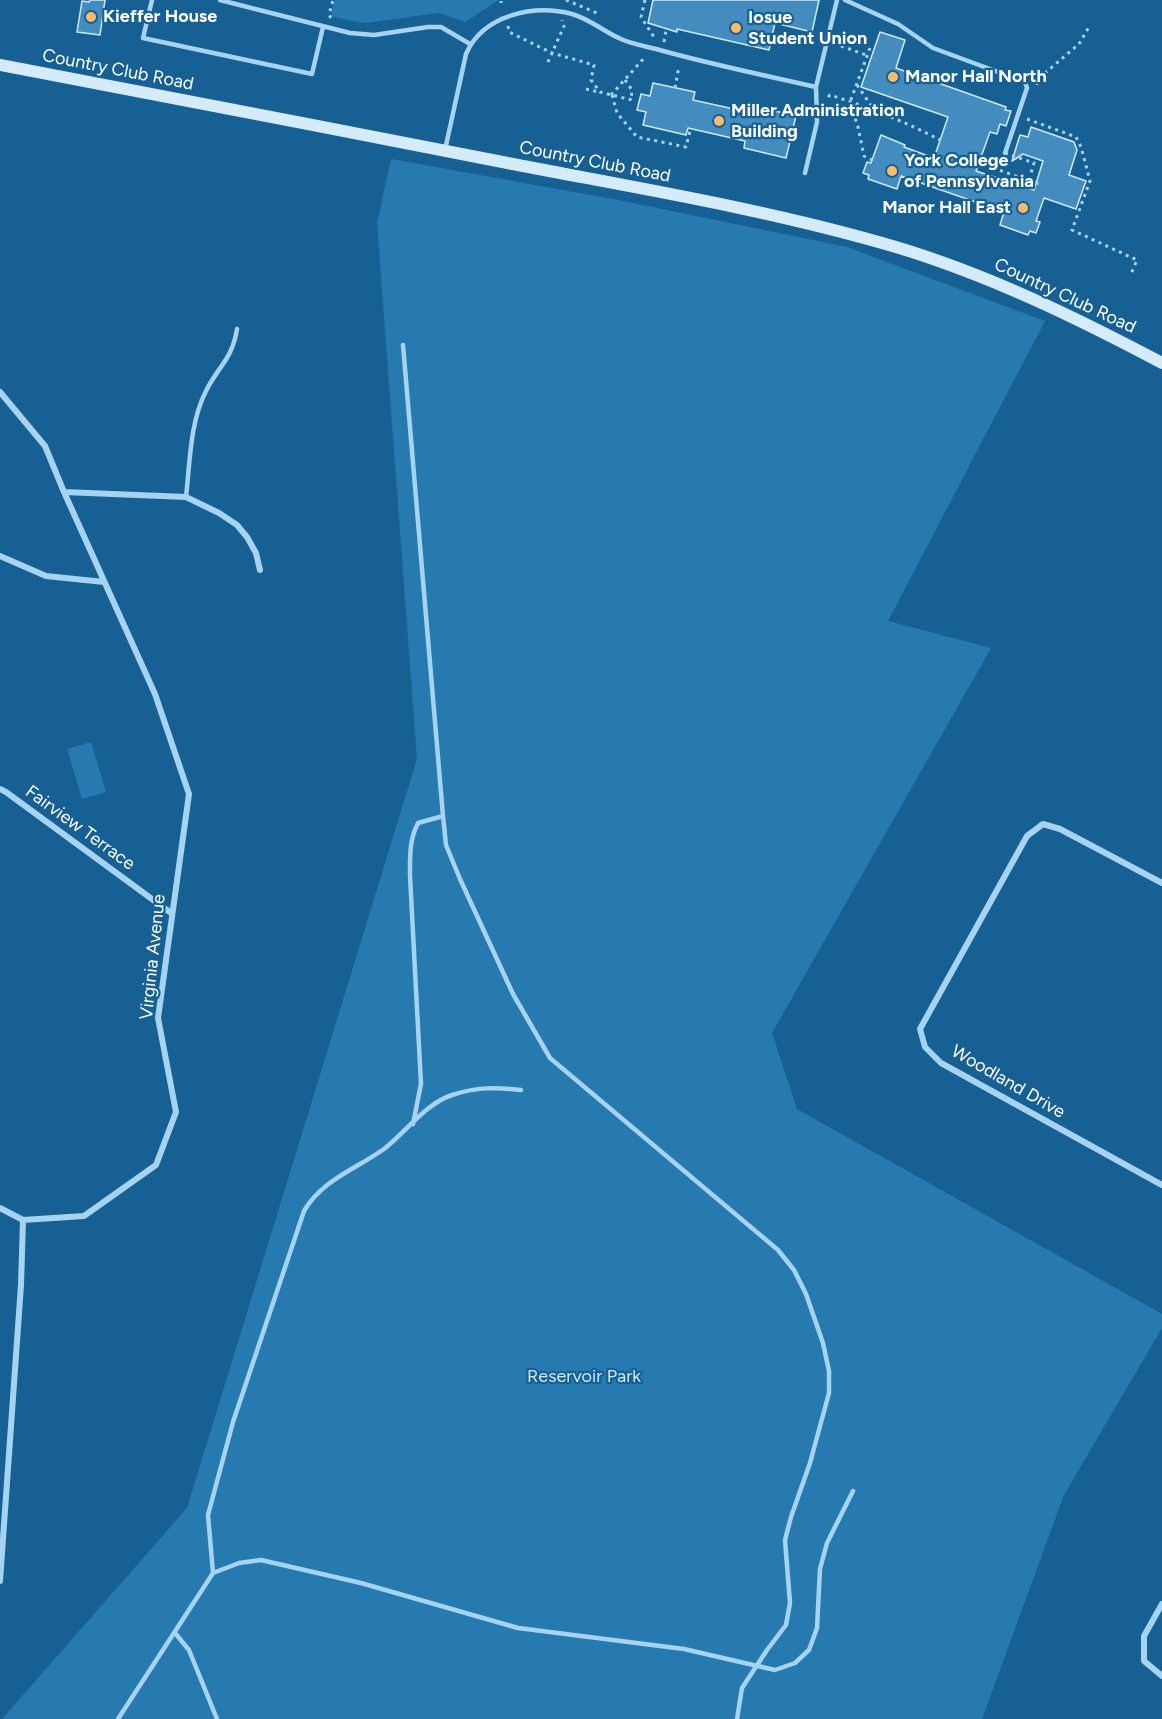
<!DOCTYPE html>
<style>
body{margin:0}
canvas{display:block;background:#176093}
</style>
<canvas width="1162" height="1719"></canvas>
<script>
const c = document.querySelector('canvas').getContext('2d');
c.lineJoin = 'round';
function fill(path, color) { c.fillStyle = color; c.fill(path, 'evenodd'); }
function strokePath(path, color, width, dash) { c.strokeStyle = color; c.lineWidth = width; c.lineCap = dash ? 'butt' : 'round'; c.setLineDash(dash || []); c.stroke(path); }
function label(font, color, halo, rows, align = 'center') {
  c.font = font + ' Figtree,sans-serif'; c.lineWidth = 4.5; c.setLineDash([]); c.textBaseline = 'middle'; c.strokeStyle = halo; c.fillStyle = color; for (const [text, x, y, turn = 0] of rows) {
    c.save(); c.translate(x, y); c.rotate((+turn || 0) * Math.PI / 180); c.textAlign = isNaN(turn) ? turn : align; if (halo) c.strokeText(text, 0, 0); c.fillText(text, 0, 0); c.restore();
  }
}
fill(new Path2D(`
 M335,0H499L465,22L439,13L365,23L333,17L331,15Z
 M391,159L618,200L847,247L1045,321L888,621L991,648L772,1033L797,1109L1162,1314V1328L1064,1495L982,1719H2L187,1508L417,759L377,223Z
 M91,742L106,792L82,799L67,749Z`), '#267ab0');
const building = new Path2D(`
 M90,0H105L100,35L77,32L82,1L89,2Z
 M653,0H819L812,32L775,23L769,50L677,29V32L648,23Z
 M880,32L905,40L896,68L1006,107L1005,110L1011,111L1006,126L1000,124L997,134L990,132L976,171L1034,190L1043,161L1023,154L1012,161L1020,135L1028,137L1031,127L1074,142L1077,150L1069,175L1086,181L1076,209L1044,198L1036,221L1040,222L1036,233L1030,231L1028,235L1000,225L1004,212L901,176L897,189L868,179L869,175L863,173L867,162L871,163L881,135L905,145L904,147L934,158L948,117L861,87Z
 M653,83L695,92L693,100L752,113L754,106L796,116L786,158L744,148L745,141L688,128L686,135L643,125L646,112L637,110L641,94L650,96Z`);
fill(building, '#448cbd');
strokePath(building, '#cde9fc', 1.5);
strokePath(new Path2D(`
 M566,0L597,13
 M645,0L641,17L654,37H652
 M501,1V3
 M331,18L329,15L333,0
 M508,26L509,32L552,53L594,65L591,80L600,92L636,101
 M664,42L666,30
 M841,46L869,56
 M870,48L850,102L858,127L864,156L872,160
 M548,62L564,26L562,20
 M625,80L632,90L631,100
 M857,85L875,111
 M1037,85L1038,79L1079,44L1090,25
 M675,88L679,66
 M586,89L598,92
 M611,95L646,56
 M612,95L617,113L637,137L686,147L690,131L687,130
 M828,97L830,95C868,107 906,122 940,140
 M1027,119L1076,137L1081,147L1090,181L1072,230L1137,260L1131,274
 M1005,153L1034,163L1029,180L1039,184L999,170Z`), '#a6d3f1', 3, [3, 4.5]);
strokePath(new Path2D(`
 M152,0L143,38L312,74L323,27
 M220,0L350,33L374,35L428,27H441L470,44
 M845,0L898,24L933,48L1025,82L1027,88L1005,153
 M445,150L466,54C483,15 533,4 572,14C590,19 604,32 621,39C632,44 644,46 656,49C709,64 763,75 816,87
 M805,173L817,122L816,87L837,0
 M403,345L443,816L446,845L460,879L513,994L550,1058L778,1250L794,1270L806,1294L823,1343L829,1371V1393L810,1463L791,1517L785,1540L790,1603L786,1625L767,1650L742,1688L737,1719
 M186,497C190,462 190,422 206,391C219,365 232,360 237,329
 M413,1124L421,1084L410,876C410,858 409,840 418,823L443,816
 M213,1573L208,1515L233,1422L304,1211C322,1180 356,1169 384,1149C406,1132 425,1104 452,1095C476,1087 497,1087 521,1090
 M175,1633L189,1650L217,1719
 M118,1719L213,1573L239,1563L261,1560L361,1583L518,1628L684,1649L775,1670L795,1663L809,1650L817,1628L820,1569L827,1543L853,1491`), '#a6d3f1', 4.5);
strokePath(new Path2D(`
 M0,392L45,446L64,492L155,694L189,794L158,1018L176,1112L156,1165L84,1216L23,1220L21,1285L0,1581
 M64,492L186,497L219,513L237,525L247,537L256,553L260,570
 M0,556L46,576L104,582
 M0,789L6,792L171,913
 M1162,883L1060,829L1043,824L1027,836L920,1029L925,1047L941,1063L1162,1185
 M0,1208L23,1220
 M1162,1604L1144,1636V1661L1162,1676`), '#a6d3f1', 6);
strokePath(new Path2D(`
 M0,65C174,99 349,131 523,166C648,190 774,211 896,247C989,275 1077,318 1162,363`), '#d4ebfb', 12);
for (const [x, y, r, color] of [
 [91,17,6,"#ffbb65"],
 [736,28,6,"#ffbb65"],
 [893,77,6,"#ffbb65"],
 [719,121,6,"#ffbb65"],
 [892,171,6,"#ffbb65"],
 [1023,208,6,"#ffbb65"]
]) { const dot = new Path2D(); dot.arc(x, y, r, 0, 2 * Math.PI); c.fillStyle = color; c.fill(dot); strokePath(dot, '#176093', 2); }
label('bold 18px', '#fff', '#176093', [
 ["Kieffer House",103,17],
 ["Iosue",748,18],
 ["Student Union",748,39],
 ["Manor Hall North",905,77],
 ["Miller Administration",731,111],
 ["Building",731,132],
 ["York College",904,161],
 ["of Pennsylvania",904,182],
 ["Manor Hall East",1011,208,"right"]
], 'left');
label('18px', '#fff', '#176093', [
 ["Country Club Road",118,70,11],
 ["Country Club Road",595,162,11],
 ["Country Club Road",1065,296,25],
 ["Fairview Terrace",80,828,36],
 ["Virginia Avenue",153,957,-84],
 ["Woodland Drive",1008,1082,30]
]);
label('18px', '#cde9fc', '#176093', [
 ["Reservoir Park",584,1377]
]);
</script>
